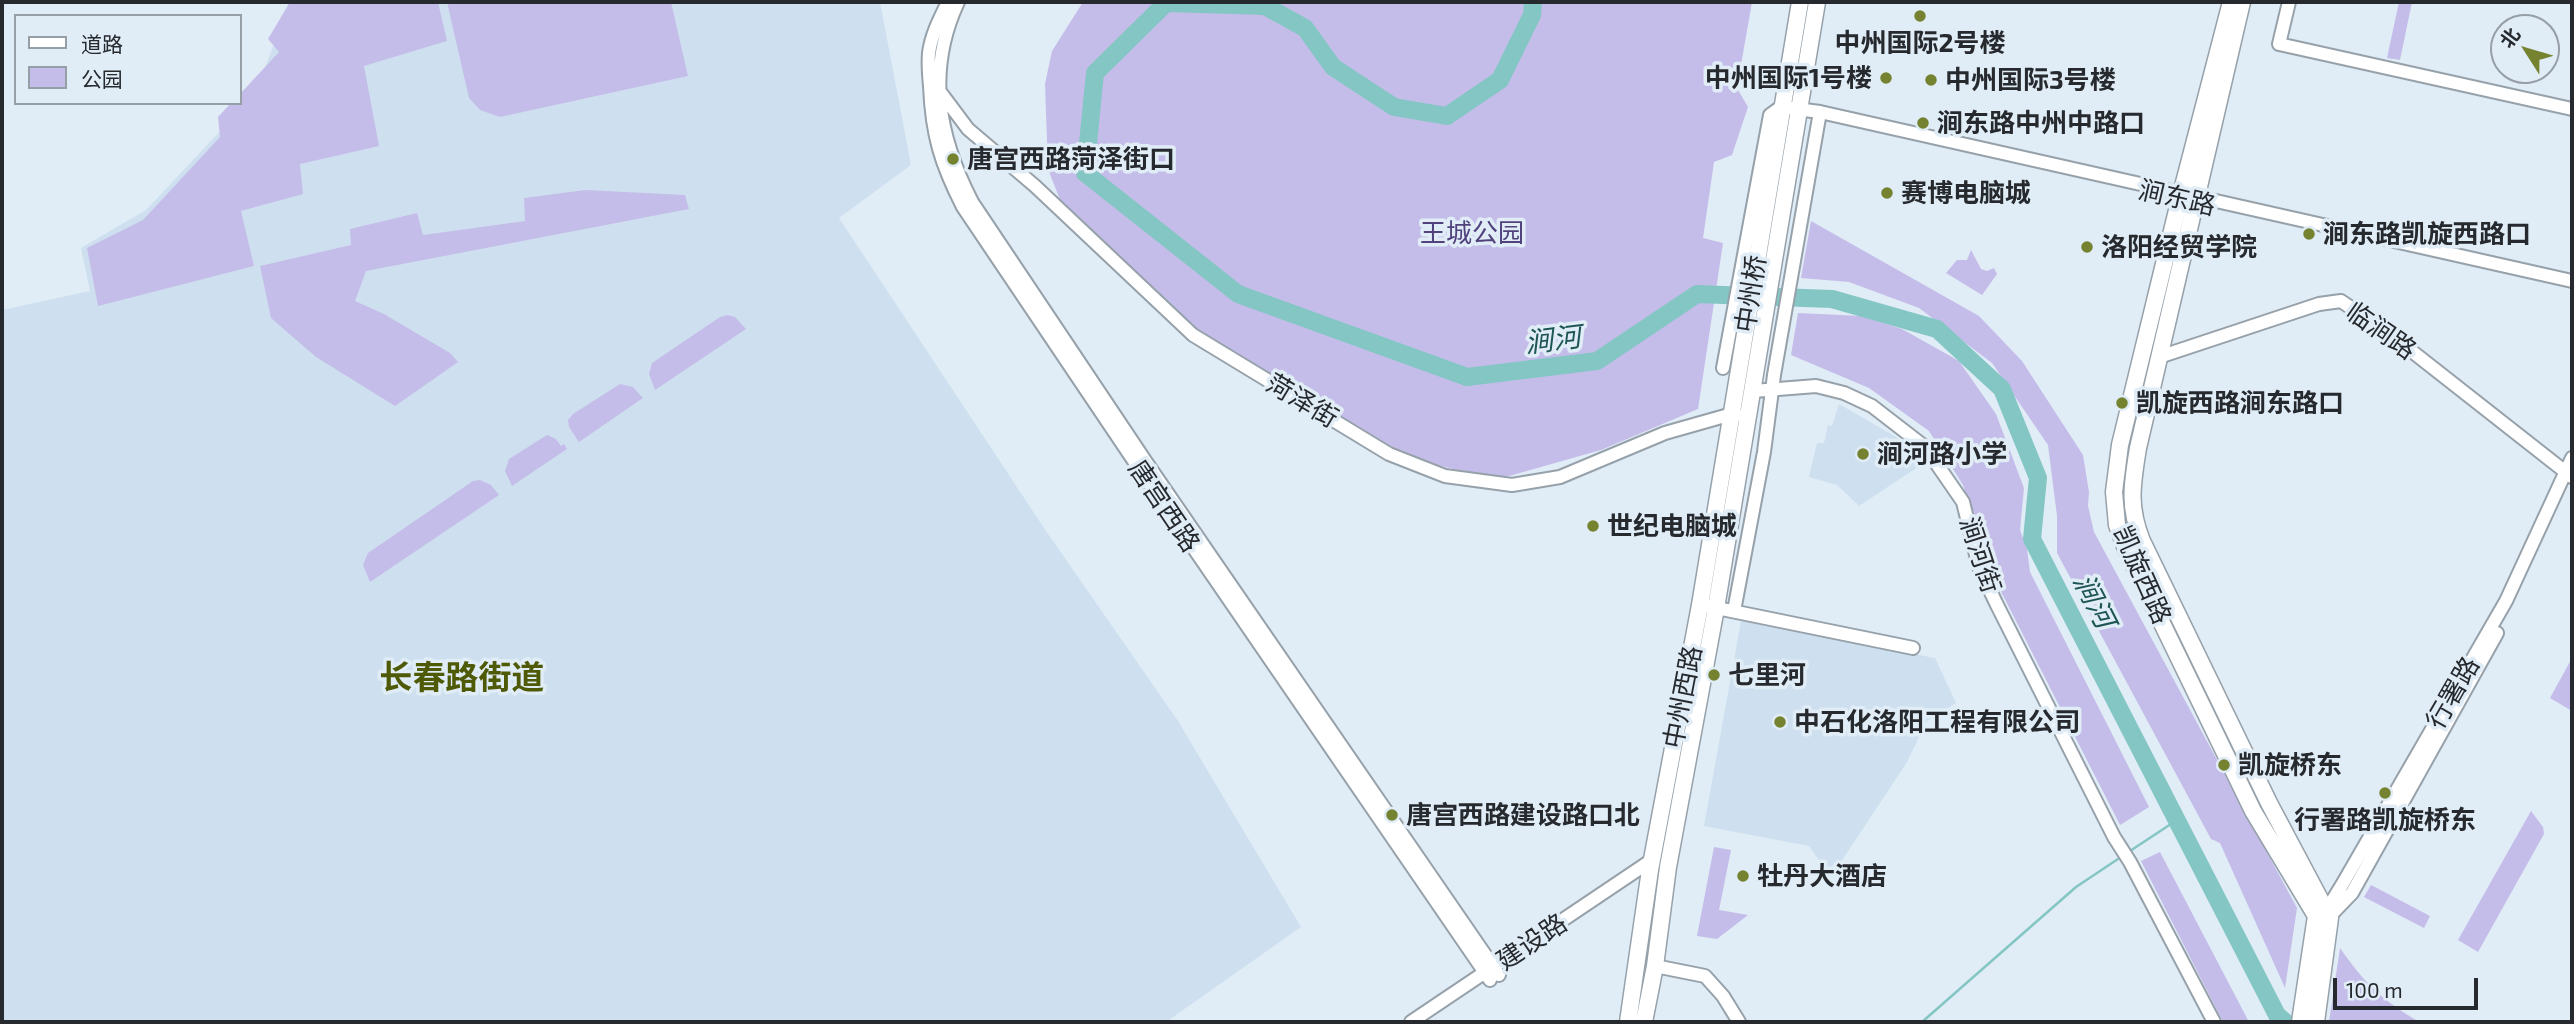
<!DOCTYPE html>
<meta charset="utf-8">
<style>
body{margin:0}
#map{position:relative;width:2574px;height:1024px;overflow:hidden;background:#e0ecf6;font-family:"Exo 2","Noto Sans SC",sans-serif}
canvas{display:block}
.frame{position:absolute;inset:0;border:4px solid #262a2e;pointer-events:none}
.legend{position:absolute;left:14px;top:14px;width:228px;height:91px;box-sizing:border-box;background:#e0ecf6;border:2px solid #969ea6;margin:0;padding:9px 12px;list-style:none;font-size:21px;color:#262a2e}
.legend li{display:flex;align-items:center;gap:14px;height:35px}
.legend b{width:35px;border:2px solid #969ea6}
.north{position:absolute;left:2490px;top:14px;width:70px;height:70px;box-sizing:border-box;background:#e0ecf6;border:2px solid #969ea6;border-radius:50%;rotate:307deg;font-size:19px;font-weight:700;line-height:28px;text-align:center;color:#262a2e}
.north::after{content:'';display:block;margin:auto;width:24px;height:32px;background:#758331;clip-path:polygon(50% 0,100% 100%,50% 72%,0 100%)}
.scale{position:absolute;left:2333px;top:978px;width:145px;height:32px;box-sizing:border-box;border:4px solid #262a2e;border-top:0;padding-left:9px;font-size:21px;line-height:24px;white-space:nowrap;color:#262a2e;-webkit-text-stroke:5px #e0ecf6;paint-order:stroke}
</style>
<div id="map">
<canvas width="2574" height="1024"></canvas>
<div class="frame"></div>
<ul class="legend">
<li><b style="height:9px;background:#fff"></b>道路</li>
<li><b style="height:19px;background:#c5bde9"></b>公园</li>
</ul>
<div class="north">北</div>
<div class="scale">100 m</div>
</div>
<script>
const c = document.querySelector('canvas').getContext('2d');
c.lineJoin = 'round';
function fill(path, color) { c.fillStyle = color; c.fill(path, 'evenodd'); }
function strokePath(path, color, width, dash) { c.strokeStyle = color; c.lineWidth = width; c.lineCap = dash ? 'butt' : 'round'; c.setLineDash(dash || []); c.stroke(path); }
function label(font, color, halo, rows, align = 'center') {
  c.font = font + ' "Exo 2","Noto Sans SC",sans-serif'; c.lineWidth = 7; c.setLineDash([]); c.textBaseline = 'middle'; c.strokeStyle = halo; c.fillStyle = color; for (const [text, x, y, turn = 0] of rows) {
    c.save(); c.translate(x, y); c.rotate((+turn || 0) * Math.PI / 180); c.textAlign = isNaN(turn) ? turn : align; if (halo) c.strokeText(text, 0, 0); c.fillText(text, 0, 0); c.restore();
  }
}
fill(new Path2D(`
 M289,2H880L911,165L839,218L1044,528L1178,721L1301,927L1166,1022H2V310L90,291L81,248L146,210L256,93Z
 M1839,404L1896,437L1921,465L1859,506L1837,485L1809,477L1817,443H1824L1828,425L1832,426Z
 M1741,621L1935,658L1956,703L1927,721L1907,762L1831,877L1809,846L1704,826Z`), '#cee0ef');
fill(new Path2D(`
 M290,2H438L447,41L364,66L379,146L300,164L303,194L241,211L254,266L98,306L87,248L143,220L220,137L218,117L231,103H240V94L279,52L268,39Z
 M447,2H671L688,76L500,117L480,110L469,98Z
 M1083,2H1752L1737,88L1748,107L1732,155L1714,162L1703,238L1723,243L1698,409L1601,450L1495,480L1419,460L1361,438L1148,300L1071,228L1048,169L1045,84L1052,51Z
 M2399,2H2412L2400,60L2387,58Z
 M585,190L685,195L689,209L366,271L355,301L384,314L450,353L458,362L395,406L316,357L271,318L260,266L351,245L350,229L417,213L423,235L525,221L524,198Z
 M1811,221L1979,316L2022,361L2083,455L2089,492L2088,506L2094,532L2297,908L2285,988L2220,843L2211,839L2057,553V516L2048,445L1992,363L1919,308L1849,282L1801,278Z
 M1971,250L1981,269L1987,271L1994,268L1997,274L1982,295L1946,273L1957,260H1967Z
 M1798,313L1862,316L1902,329L1959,361L1996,414L2024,488L2020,530L2027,549L2030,572L2149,807L2120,825L1988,566L1963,485L1929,431L1869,388L1791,355Z
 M727,315L735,317L746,329L655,390L649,374L652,363L720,317Z
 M620,384L633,387L643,398L579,442L569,427L568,420L573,414Z
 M547,435L556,439L561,446L564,444L567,449L512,486L505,471L509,459Z
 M480,480L491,485L499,495L370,582L363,565L368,553L473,481Z
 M2572,658V711L2550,698Z
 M2531,811L2543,827L2544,834L2478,952L2458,940Z
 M1714,847L1731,850L1719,910L1748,915L1717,939L1697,936Z
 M2160,852L2249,1022H2223L2141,861Z
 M2371,885L2430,916L2424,928L2364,897Z
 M2340,948C2366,985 2380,998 2419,1022H2329Z`), '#c5bde9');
strokePath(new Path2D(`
 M2130,851L2177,820
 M1922,1022L2076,887L2121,857`), '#84c6c4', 2.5);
strokePath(new Path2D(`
 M1533,2L1532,15L1500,80L1447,116L1394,107L1333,67L1305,28L1265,6L1166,3L1095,73L1085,173L1238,294L1467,377L1597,361L1697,294L1832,299L1937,329L2002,389L2038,478L2032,539L2277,1015L2285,1022`), '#84c6c4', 18);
const minor = new Path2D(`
 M948,2C940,18 931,36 929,53C928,64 929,76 930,86C932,135 941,164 963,207L1138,467L1490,980
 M958,2C926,71 938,136 972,202L1146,462L1499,975
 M2289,2L2279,44L2572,109
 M941,93L968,129L1035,186L1193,335L1389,454L1445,476L1512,485L1560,477L1665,433L1732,414L1737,415
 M2159,357L2319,304L2341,301L2395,338L2572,477
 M1723,368L1770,115L1781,107L1820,112L2572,281
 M1753,391L1816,386L1844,393L1872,406L1925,447L1963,502L1979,567L1996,603L2114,837L2130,862L2214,1022
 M1707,606L1913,648
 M1734,611L1764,452L1774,375L1820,112
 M2322,913L2326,911L2342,885L2506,601L2572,458
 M2326,920L2352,893L2497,633
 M1655,966L1705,976L1723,996L1739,1022
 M1411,1022L1652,860`);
const major = new Path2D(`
 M2231,2L2180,198L2120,445L2114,492L2117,525L2126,549L2253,811L2316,916L2300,1022
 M2242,2L2138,448C2132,485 2128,506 2142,541L2269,803L2330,918L2316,1022
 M1628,1022L1650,870L1700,605L1800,2
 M1644,1022L1655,966L1668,867L1716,608L1817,2`);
strokePath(minor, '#96a1aa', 16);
strokePath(major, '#96a1aa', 19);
strokePath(minor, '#fff', 12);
strokePath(major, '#fff', 16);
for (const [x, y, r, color] of [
 [1920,16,7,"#758331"],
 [1886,78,7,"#758331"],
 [1931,80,7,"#758331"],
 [1923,123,7,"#758331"],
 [953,159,7,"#758331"],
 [1887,193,7,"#758331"],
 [2309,234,7,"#758331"],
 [2087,247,7,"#758331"],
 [2122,403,7,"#758331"],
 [1863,454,7,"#758331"],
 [1593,526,7,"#758331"],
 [1714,675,7,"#758331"],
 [1780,722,7,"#758331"],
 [2224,765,7,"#758331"],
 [2385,793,7,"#758331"],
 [1392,815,7,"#758331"],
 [1743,876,7,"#758331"]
]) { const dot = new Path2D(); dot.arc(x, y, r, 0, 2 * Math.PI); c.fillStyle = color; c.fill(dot); strokePath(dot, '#e0ecf6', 2.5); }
label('bold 26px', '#262a2e', '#e0ecf6', [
 ["中州国际2号楼",1920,43,"center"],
 ["中州国际1号楼",1872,78,"right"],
 ["中州国际3号楼",1945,80],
 ["涧东路中州中路口",1937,123],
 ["唐宫西路菏泽街口",967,159],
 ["赛博电脑城",1901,193],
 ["涧东路凯旋西路口",2323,234],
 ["洛阳经贸学院",2101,247],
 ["凯旋西路涧东路口",2136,403],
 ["涧河路小学",1877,454],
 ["世纪电脑城",1607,526],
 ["七里河",1728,675],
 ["中石化洛阳工程有限公司",1794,722],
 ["凯旋桥东",2238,765],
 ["唐宫西路建设路口北",1406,815],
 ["行署路凯旋桥东",2385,820,"center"],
 ["牡丹大酒店",1757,876]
], 'left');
label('26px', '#262a2e', '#e0ecf6', [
 ["涧东路",2177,198,13],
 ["中州桥",1751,294,-81],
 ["临涧路",2381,331,35],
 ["菏泽街",1302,401,31],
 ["唐宫西路",1164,506,56],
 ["涧河街",1980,555,72],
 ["凯旋西路",2142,575,66],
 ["行署路",2453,693,-60],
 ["中州西路",1683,697,-79],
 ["建设路",1532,942,-34]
]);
label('26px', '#51427e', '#e0ecf6', [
 ["王城公园",1472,233]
]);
label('italic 28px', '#1c5553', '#e0ecf6', [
 ["涧河",1553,340,-7],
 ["涧河",2094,601,63]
]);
label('bold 33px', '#4f5a06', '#e0ecf6', [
 ["长春路街道",462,678]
]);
</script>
